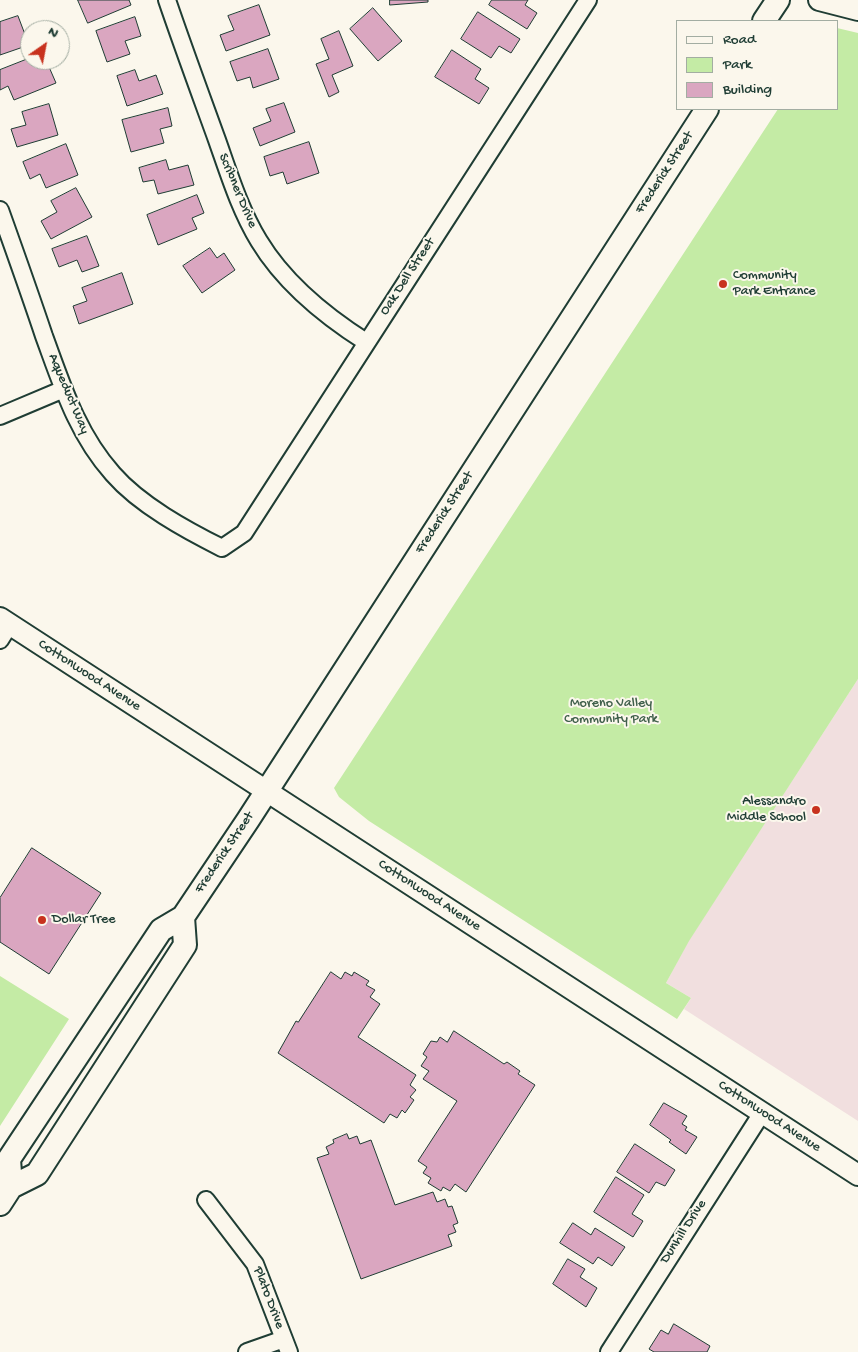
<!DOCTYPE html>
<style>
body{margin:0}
#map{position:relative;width:858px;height:1352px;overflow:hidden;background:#fbf7ec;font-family:"Gochi Hand",sans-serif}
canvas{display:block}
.legend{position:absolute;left:676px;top:20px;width:162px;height:90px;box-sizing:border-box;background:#fbf7ec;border:1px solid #a3ada2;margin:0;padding:6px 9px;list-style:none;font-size:15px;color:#1f3d34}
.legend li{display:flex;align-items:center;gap:10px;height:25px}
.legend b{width:25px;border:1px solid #a3ada2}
.north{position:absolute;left:20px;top:20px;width:50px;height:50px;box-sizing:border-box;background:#fbf7ec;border:1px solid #a3ada2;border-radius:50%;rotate:33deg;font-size:14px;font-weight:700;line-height:20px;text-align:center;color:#1f3d34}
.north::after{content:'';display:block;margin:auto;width:18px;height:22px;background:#c8321e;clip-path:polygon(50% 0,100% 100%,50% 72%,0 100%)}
</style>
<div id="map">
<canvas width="858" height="1352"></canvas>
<ul class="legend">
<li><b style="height:6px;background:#fbf7ec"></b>Road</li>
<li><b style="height:14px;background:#c4eba5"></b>Park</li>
<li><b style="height:14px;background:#daa6c0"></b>Building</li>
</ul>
<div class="north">N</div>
</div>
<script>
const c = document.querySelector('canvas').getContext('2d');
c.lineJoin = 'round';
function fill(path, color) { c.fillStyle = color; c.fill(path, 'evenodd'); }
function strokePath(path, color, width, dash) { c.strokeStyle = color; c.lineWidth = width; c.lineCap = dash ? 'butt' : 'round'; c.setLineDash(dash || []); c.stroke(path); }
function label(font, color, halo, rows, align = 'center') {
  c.font = font + ' "Gochi Hand",sans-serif'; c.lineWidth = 4; c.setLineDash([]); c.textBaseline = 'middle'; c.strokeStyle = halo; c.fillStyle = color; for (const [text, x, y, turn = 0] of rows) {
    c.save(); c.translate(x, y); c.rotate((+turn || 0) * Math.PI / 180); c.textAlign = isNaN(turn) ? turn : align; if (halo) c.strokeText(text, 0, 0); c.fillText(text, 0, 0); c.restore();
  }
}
fill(new Path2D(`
 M858,679V1121L684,1009L691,998L666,983L689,940Z`), '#f1dfdf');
fill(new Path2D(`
 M837,28L858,33V679L689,941L666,983L691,998L677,1019L369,821L339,797L334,788L778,109H837Z
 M0,976L69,1019L0,1126Z`), '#c4eba5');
const building = new Path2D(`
 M78,0H129L131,5L88,23Z
 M390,0H428V2L390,5Z
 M492,0H528L525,5L537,13L527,29L489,5Z
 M259,5L270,35L226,51L220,35L234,30L228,16Z
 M373,8L402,41L378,61L350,29Z
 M478,12L520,39L511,53L499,46L491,58L461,39Z
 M18,16L29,45L0,55V22Z
 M135,17L141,36L125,41L130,54L107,62L96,31Z
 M339,31L353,66L332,75L339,92L329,97L316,64L329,59L321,39Z
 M268,49L279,79L253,88L250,77L237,81L230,62Z
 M452,50L481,69L475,79L489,88L479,104L435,77Z
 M30,58L46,60L56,83L14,100L8,86L0,90V70Z
 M135,70L139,81L156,75L163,94L127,106L117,76Z
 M284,103L295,132L260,146L253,128L271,121L266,109Z
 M49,104L58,135L17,147L11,129L26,125L22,112Z
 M168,108L172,126L160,129L164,143L131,152L122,120Z
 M309,142L319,173L287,184L283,172L270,176L264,157Z
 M66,144L78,175L46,188L40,174L30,179L23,162Z
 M166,160L169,170L188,165L194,185L158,194L154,180L143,182L139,168Z
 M76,188L92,217L51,239L41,221L57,212L51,201Z
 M197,195L204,213L192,218L197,229L158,245L147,215Z
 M87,236L99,266L82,272L77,260L59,267L52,249Z
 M210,248L217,258L224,253L235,270L202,293L183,266Z
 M122,273L133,304L79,324L73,306L87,301L82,288Z
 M32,848L101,893L49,974L0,942V898Z
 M331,972L341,979L345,972L352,976L354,972L369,981L366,985L375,990L370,997L380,1004L358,1037L416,1075L410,1085L416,1090L410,1097L414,1100L405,1113L402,1110L397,1118L390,1114L384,1123L278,1053L296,1021L298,1022Z
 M454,1031L504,1064L507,1062L520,1071L518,1074L535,1085L466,1192L455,1184L450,1191L443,1187L441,1191L428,1183L431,1178L423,1173L427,1167L418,1161L457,1101L423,1079L429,1071L421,1066L427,1057L423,1054L431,1041L437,1042L440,1037L447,1042Z
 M664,1103L687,1116L682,1124L687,1127L685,1130L697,1137L686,1154L669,1142L671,1140L650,1125Z
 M347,1134L349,1139L357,1136L360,1144L371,1140L395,1205L433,1192L437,1202L445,1199L448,1207L452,1206L458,1223L453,1225L456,1232L448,1235L452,1246L361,1279L317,1158L329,1154L326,1147L334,1143L333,1140Z
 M635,1144L675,1170L665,1186L656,1182L649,1193L617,1172Z
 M616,1177L644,1195L632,1214L643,1221L633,1237L594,1212Z
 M573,1223L591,1235L595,1228L625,1247L612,1266L598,1257L593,1264L560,1243Z
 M568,1259L585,1269L580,1277L597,1288L586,1307L553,1284Z
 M674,1324L710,1346L707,1352H654L649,1349L661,1330L668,1334Z`);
fill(building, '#daa6c0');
strokePath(building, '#1f3d34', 1);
const minor = new Path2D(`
 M167,0C183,47 200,93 217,140C229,174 240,210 259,241C285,284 325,316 366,342
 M0,210C15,252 30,294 44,336C62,385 77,434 113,474C140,505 186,530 222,548L244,533L588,0
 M0,416L64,389
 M0,640L10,624
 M206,1200L255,1264L289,1352
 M247,1352L284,1339
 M609,1352L762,1113`);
const tertiary = new Path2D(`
 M819,0L858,10
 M0,618L858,1175`);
const secondary = new Path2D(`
 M764,21L778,0
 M11,1187L9,1159L161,930L183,917L248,820L707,109
 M0,1204L11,1187L37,1174L185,945L183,917`);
strokePath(minor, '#1f3d34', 20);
strokePath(tertiary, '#1f3d34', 24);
strokePath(secondary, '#1f3d34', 26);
strokePath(minor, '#fbf7ec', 16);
strokePath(tertiary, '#fbf7ec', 20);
strokePath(secondary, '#fbf7ec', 22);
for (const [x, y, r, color] of [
 [723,284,5,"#c8321e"],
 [816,810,5,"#c8321e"],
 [42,920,5,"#c8321e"]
]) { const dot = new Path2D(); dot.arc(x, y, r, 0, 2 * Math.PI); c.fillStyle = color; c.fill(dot); strokePath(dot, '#fbf7ec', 2); }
label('14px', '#1f3d34', '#fbf7ec', [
 ["Frederick Street",665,173,-57],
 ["Scribner Drive",237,191,67],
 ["Oak Dell Street",408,277,-57],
 ["Aqueduct Way",68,394,67],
 ["Frederick Street",445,513,-57],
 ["Cottonwood Avenue",89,676,33],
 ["Frederick Street",225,853,-56],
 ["Cottonwood Avenue",429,896,33],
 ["Cottonwood Avenue",769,1117,33],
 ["Dunhill Drive",684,1232,-57],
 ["Plato Drive",268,1298,69]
]);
label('14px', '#1f3d34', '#fbf7ec', [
 ["Community",733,276],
 ["Park Entrance",733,292],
 ["Alessandro",806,802,"right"],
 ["Middle School",806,818,"right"],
 ["Dollar Tree",52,920]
], 'left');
label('14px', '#40604b', '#fbf7ec', [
 ["Moreno Valley",611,704],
 ["Community Park",611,720]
]);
</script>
